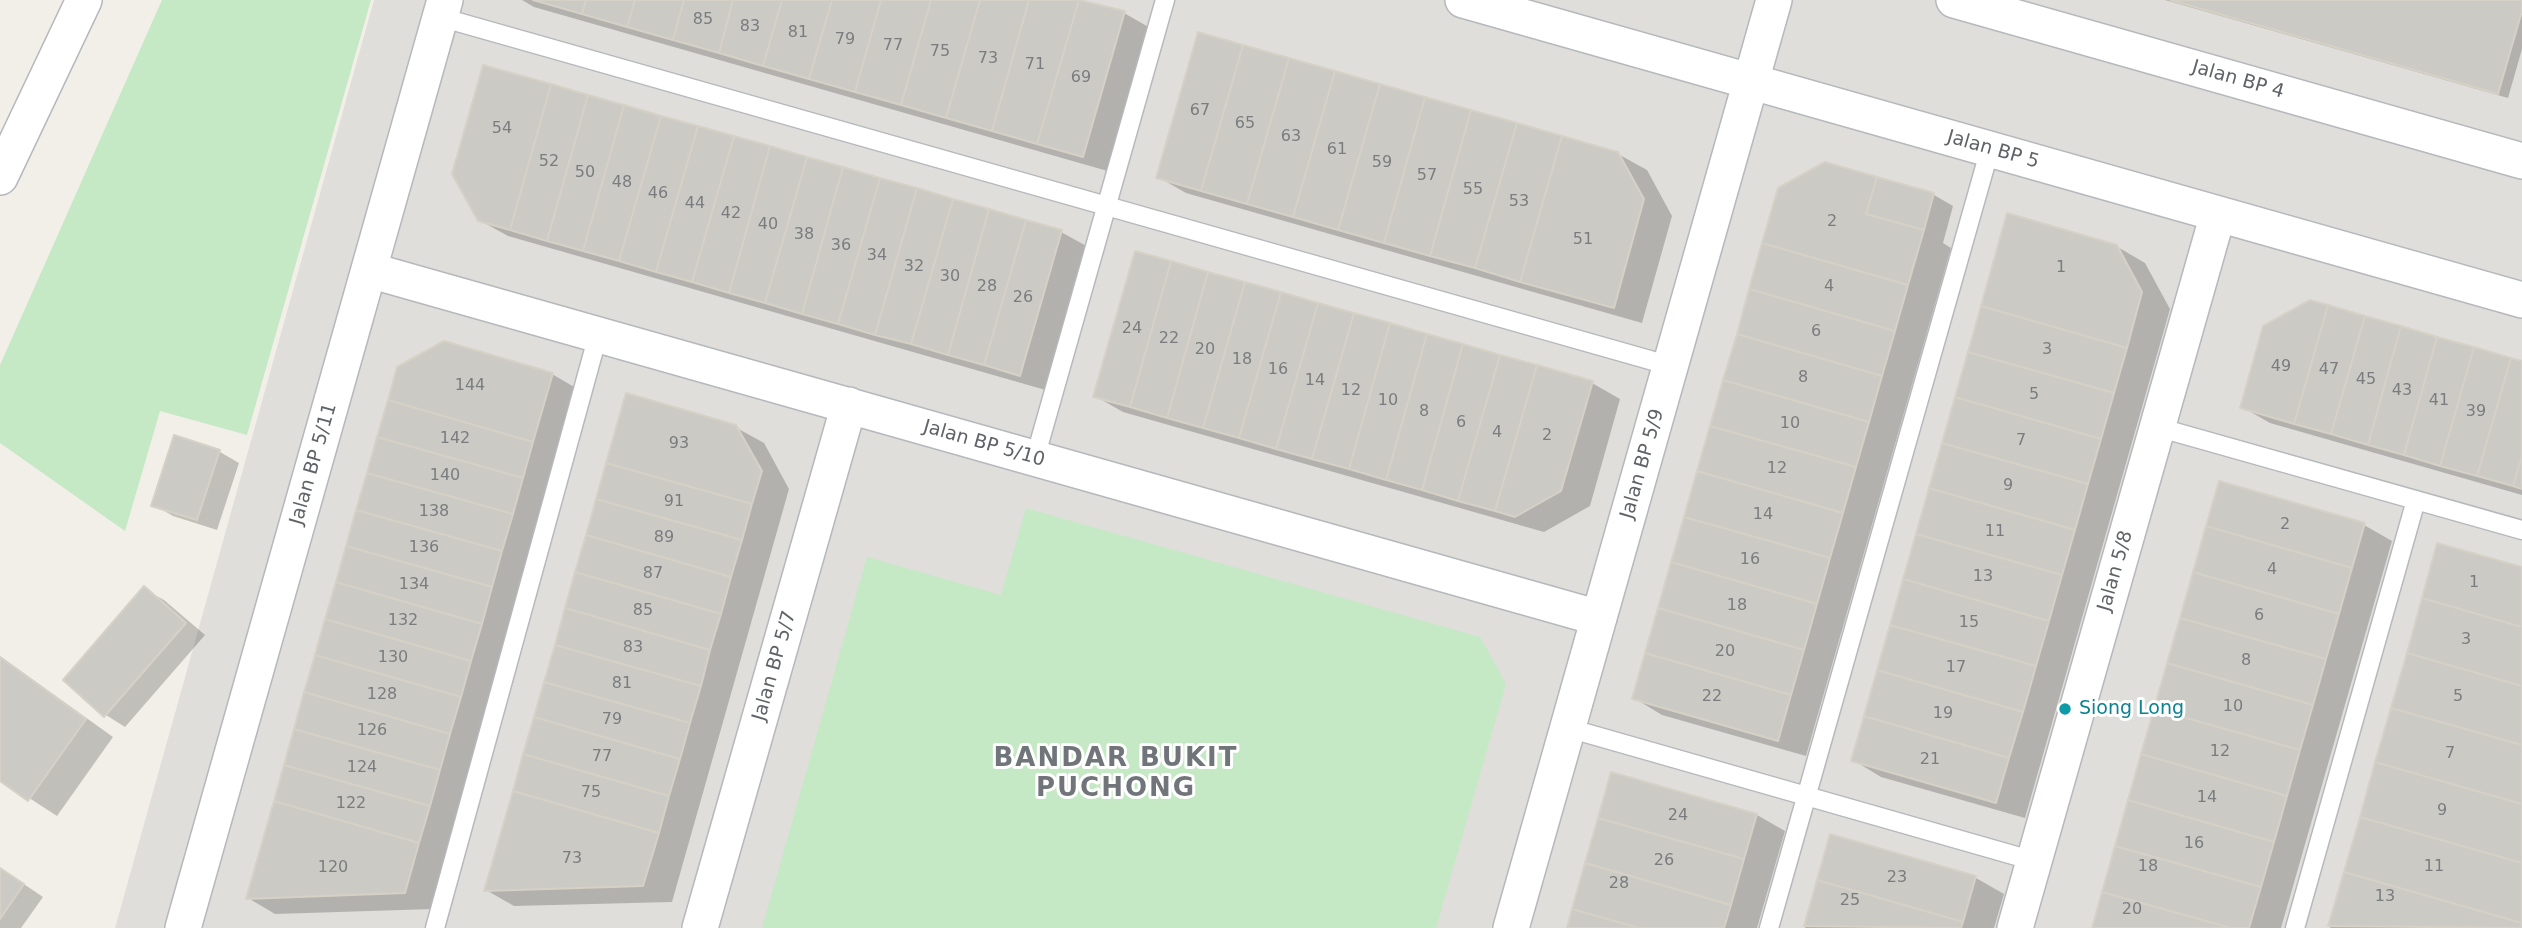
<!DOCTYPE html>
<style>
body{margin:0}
canvas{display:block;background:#f1efe8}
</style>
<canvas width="2522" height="928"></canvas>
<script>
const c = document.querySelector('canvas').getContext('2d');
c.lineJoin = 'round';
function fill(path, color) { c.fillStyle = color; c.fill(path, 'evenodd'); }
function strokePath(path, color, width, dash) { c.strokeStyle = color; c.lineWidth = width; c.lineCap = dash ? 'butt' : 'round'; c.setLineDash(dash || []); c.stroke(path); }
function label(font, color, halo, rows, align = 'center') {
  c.font = font + ' "DejaVu Sans",sans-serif'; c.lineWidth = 6; c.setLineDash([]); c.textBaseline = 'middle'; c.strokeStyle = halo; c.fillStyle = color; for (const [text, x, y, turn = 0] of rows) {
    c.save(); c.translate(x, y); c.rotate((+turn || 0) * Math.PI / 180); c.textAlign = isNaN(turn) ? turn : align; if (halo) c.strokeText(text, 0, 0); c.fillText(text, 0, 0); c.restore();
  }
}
fill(new Path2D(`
 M374,0H2522V928H115Z`), '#e0deda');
fill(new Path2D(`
 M162,0H371L247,435L160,411L125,531L0,443V365Z
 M1026,508L1480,637L1506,684L1436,928H762L867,557L1001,595Z`), '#c5e8c5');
fill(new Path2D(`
 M522,0H1079L1124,13L1152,29L1111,172L534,7Z
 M2165,0H2522V49L2508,98Z
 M1618,154L1647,170L1672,216L1642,323L1186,193L1158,177Z
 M1825,163L1934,195L1953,206L1943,243L1951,248L1806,756L1662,715L1634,698Z
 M479,220L1061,232L1090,248L1049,391L508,236Z
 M2116,246L2145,263L2170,309L2025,818L1881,777L1853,760Z
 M2522,362V495L2270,423L2242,407Z
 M552,374L581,391L433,909L275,914L248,898Z
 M1592,383L1620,399L1590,506L1544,532L1123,412L1095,396Z
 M735,427L764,443L789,489L672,902L514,906L486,890Z
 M176,437L220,452L239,463L217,530L173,516L154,505Z
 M2364,525L2392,541L2281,928H2093Z
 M2439,545L2522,569V928H2330Z
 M144,589L164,600L205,635L125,727L106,715L65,679Z
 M0,656L113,737L57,816L0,779Z
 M1757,815L1785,831L1757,928H1569Z
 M1831,837L1976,878L2004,894L1994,928H1805Z
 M0,868L43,897L21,928H0Z`), '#0003');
const building = new Path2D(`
 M533,0H586L582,14Z
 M586,0H635L627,27L582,14Z
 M635,0H684L673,40L627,27Z
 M684,0H733L719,53L673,40Z
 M733,0H782L763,66L719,53Z
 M782,0H832L809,79L763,66Z
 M832,0H881L855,92L809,79Z
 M881,0H931L901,105L855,92Z
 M931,0H980L946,118L901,105Z
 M980,0H1029L992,131L946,118Z
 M1029,0H1079L1037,144L992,131Z
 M1079,0L1125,11L1083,157L1037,144Z
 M2170,0H2522V11L2498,94Z
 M1198,32L1243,45L1201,191L1156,178Z
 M1243,45L1289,58L1247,204L1201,191Z
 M1289,58L1335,71L1293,217L1247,204Z
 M483,65L551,84L510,230L478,221L452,174Z
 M1335,71L1380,84L1338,230L1293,217Z
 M551,84L588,95L547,241L510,230Z
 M1380,84L1425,97L1384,243L1338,230Z
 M588,95L624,105L583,251L547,241Z
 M1425,97L1471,110L1430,256L1384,243Z
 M624,105L661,116L619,261L583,251Z
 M1471,110L1517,123L1475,268L1430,256Z
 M661,116L698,126L656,272L619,261Z
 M1517,123L1562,136L1520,282L1475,268Z
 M698,126L734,136L692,282L656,272Z
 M734,136L770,146L729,293L692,282Z
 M1562,136L1618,152L1644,199L1614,308L1520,282Z
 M770,146L807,157L765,303L729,293Z
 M807,157L843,167L802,314L765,303Z
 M1825,162L1877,177L1866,214L1924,230L1908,285L1762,243L1778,188Z
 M843,167L880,178L838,324L802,314Z
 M1877,177L1934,193L1924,230L1866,214Z
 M880,178L917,188L875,335L838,324Z
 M917,188L953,199L911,344L875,335Z
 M953,199L989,209L948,355L911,344Z
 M989,209L1026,220L984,365L948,355Z
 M2007,213L2117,245L2142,292L2127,348L1981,306Z
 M1026,220L1062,230L1020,376L984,365Z
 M1762,243L1908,285L1895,331L1749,289Z
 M1135,251L1171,261L1130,407L1093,397Z
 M1171,261L1208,272L1167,418L1130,407Z
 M1208,272L1245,282L1203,428L1167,418Z
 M1245,282L1281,292L1239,438L1203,428Z
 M1749,289L1895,331L1882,376L1737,334Z
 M1281,292L1318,303L1276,449L1239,438Z
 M2310,300L2328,305L2294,424L2240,408L2263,326Z
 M1318,303L1354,313L1312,459L1276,449Z
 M2328,305L2365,316L2331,434L2294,424Z
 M1981,306L2127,348L2114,393L1968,352Z
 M1354,313L1390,323L1349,469L1312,459Z
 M2365,316L2401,326L2368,445L2331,434Z
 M1390,323L1427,334L1386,480L1349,469Z
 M2401,326L2437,337L2404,455L2368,445Z
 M1427,334L1463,344L1422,490L1386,480Z
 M1737,334L1882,376L1869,422L1723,380Z
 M2437,337L2474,347L2440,466L2404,455Z
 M444,341L553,373L533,442L388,400L397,367Z
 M1463,344L1500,355L1458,501L1422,490Z
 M2474,347L2511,358L2477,476L2440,466Z
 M1968,352L2114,393L2101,439L1955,397Z
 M1500,355L1537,365L1495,511L1458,501Z
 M2511,358L2522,361V456L2513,486L2477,476Z
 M1537,365L1593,381L1561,491L1515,517L1495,511Z
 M1723,380L1869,422L1856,467L1710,426Z
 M626,393L736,425L762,471L752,504L606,463Z
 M1955,397L2101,439L2088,484L1942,443Z
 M388,400L533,442L523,478L377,437Z
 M1710,426L1856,467L1843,513L1697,471Z
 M174,435L220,450L197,520L151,506Z
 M377,437L523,478L513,514L367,473Z
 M1942,443L2088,484L2075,530L1929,488Z
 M2522,456V489L2513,486Z
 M606,463L752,504L742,540L596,499Z
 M1697,471L1843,513L1830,558L1684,517Z
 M367,473L513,514L502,551L356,510Z
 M2219,481L2365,523L2352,568L2206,526Z
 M1929,488L2075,530L2062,575L1916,534Z
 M596,499L742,540L731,577L586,535Z
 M356,510L502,551L492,587L346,546Z
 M1684,517L1830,558L1817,604L1671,562Z
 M2206,526L2352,568L2339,614L2193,572Z
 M1916,534L2062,575L2049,621L1903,579Z
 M586,535L731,577L721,614L575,572Z
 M2437,543L2522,567V627L2422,598Z
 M346,546L492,587L482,624L336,582Z
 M1671,562L1817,604L1804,650L1658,608Z
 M575,572L721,614L710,650L565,608Z
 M2193,572L2339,614L2326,659L2180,618Z
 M1903,579L2049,621L2036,666L1890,625Z
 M336,582L482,624L471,661L325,619Z
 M144,586L186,623L104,717L63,680Z
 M2422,598L2522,627V686L2407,653Z
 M565,608L710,650L701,686L555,645Z
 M1658,608L1804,650L1791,695L1645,653Z
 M2180,618L2326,659L2313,705L2167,663Z
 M325,619L471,661L461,697L315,655Z
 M1890,625L2036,666L2023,712L1877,670Z
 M555,645L701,686L690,723L544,682Z
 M1645,653L1791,695L1778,741L1632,699Z
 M2407,653L2522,686V745L2391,708Z
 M315,655L461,697L450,734L304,692Z
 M0,657L86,719L28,801L0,781Z
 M2167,663L2313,705L2300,750L2154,709Z
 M1877,670L2023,712L2009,758L1864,716Z
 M544,682L690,723L680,759L534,717Z
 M304,692L450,734L440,770L294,729Z
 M2391,708L2522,745V804L2375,762Z
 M2154,709L2300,750L2287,796L2141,754Z
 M1864,716L2009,758L1996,803L1851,761Z
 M534,717L680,759L669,796L523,754Z
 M294,729L440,770L430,806L284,765Z
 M523,754L669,796L659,833L513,791Z
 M2141,754L2287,796L2274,842L2128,800Z
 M2375,762L2522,804V863L2360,817Z
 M284,765L430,806L419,843L274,801Z
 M1611,772L1757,814L1744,859L1598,818Z
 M513,791L659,833L643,886L484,891Z
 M2128,800L2274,842L2261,887L2115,846Z
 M274,801L419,843L405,893L246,899Z
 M2360,817L2522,863V923L2344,872Z
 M1598,818L1744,859L1731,905L1585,863Z
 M1830,834L1976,876L1963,922L1817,880Z
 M2115,846L2261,887L2249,928H2231L2102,892Z
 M1585,863L1731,905L1724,928H1639L1572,909Z
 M0,868L24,884L0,919Z
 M2344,872L2522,923V928L2328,926Z
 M1817,880L1963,922L1961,928L1804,926Z
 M2102,892L2231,928H2092Z
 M1572,909L1639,928H1567Z`);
fill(building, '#cccac5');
strokePath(building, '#d6d1c6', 2);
const service = new Path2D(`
 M440,17L1671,366
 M2157,427L2522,530
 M1035,458L1165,0
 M1568,728L2034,861
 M435,928L598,335
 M1769,928L1990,149
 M2295,928L2416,500`);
const minor = new Path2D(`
 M1463,0L2522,300
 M1954,0L2522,161
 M0,177L84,0
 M369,270L1599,618
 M183,928L445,0
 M700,928L849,405
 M1511,928L1774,0
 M2015,928L2218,214`);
strokePath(service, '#b5b8bc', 21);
strokePath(minor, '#b5b8bc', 38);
strokePath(service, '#fff', 18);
strokePath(minor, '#fff', 35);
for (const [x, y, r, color] of [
 [2065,709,7,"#0f9aa8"]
]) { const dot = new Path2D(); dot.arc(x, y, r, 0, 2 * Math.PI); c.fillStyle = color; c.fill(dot); strokePath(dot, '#fff', 2.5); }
label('16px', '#7a7d7f', null, [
 ["85",703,20],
 ["83",750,27],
 ["81",798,33],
 ["79",845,40],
 ["77",893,46],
 ["75",940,52],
 ["73",988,59],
 ["71",1035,65],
 ["69",1081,78],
 ["67",1200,111],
 ["65",1245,124],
 ["54",502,129],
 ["63",1291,137],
 ["61",1337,150],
 ["52",549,162],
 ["59",1382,163],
 ["50",585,173],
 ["57",1427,176],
 ["48",622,183],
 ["55",1473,190],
 ["46",658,194],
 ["53",1519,202],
 ["44",695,204],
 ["42",731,214],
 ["2",1832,222],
 ["40",768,225],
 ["38",804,235],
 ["51",1583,240],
 ["36",841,246],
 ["34",877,256],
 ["32",914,267],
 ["1",2061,268],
 ["30",950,277],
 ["28",987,287],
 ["4",1829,287],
 ["26",1023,298],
 ["24",1132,329],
 ["6",1816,332],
 ["22",1169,339],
 ["20",1205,350],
 ["3",2047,350],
 ["18",1242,360],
 ["49",2281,367],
 ["16",1278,370],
 ["47",2329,370],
 ["8",1803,378],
 ["45",2366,380],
 ["14",1315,381],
 ["144",470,386],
 ["12",1351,391],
 ["43",2402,391],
 ["5",2034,395],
 ["10",1388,401],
 ["41",2439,401],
 ["8",1424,412],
 ["39",2476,412],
 ["6",1461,423],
 ["10",1790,424],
 ["4",1497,433],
 ["2",1547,436],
 ["142",455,439],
 ["7",2021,441],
 ["93",679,444],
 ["12",1777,469],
 ["140",445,476],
 ["9",2008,486],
 ["91",674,502],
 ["138",434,512],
 ["14",1763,515],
 ["2",2285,525],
 ["11",1995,532],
 ["89",664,538],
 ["136",424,548],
 ["16",1750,560],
 ["4",2272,570],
 ["87",653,574],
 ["13",1983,577],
 ["1",2474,583],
 ["134",414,585],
 ["18",1737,606],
 ["85",643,611],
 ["6",2259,616],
 ["132",403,621],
 ["15",1969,623],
 ["3",2466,640],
 ["83",633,648],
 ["20",1725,652],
 ["130",393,658],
 ["8",2246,661],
 ["17",1956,668],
 ["81",622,684],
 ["128",382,695],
 ["22",1712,697],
 ["5",2458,697],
 ["10",2233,707],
 ["19",1943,714],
 ["79",612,720],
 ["126",372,731],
 ["12",2220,752],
 ["7",2450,754],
 ["77",602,757],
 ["21",1930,760],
 ["124",362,768],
 ["75",591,793],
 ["14",2207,798],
 ["122",351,804],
 ["9",2442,811],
 ["24",1678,816],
 ["16",2194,844],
 ["73",572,859],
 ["26",1664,861],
 ["18",2148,867],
 ["11",2434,867],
 ["120",333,868],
 ["23",1897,878],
 ["28",1619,884],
 ["13",2385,897],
 ["25",1850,901],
 ["20",2132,910]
]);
label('19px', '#5f6368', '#fff', [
 ["Jalan BP 4",2238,80,16],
 ["Jalan BP 5",1993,150,16],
 ["Jalan BP 5/10",984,444,16],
 ["Jalan BP 5/11",314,464,-74],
 ["Jalan BP 5/9",1643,464,-74],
 ["Jalan 5/8",2116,571,-74],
 ["Jalan BP 5/7",775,666,-74]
]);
label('19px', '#0d838f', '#fff', [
 ["Siong Long",2079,709]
], 'left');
c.letterSpacing = '2px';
label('bold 26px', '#70757a', '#fff', [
 ["BANDAR BUKIT",1116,759],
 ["PUCHONG",1116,789]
]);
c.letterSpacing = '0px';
</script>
